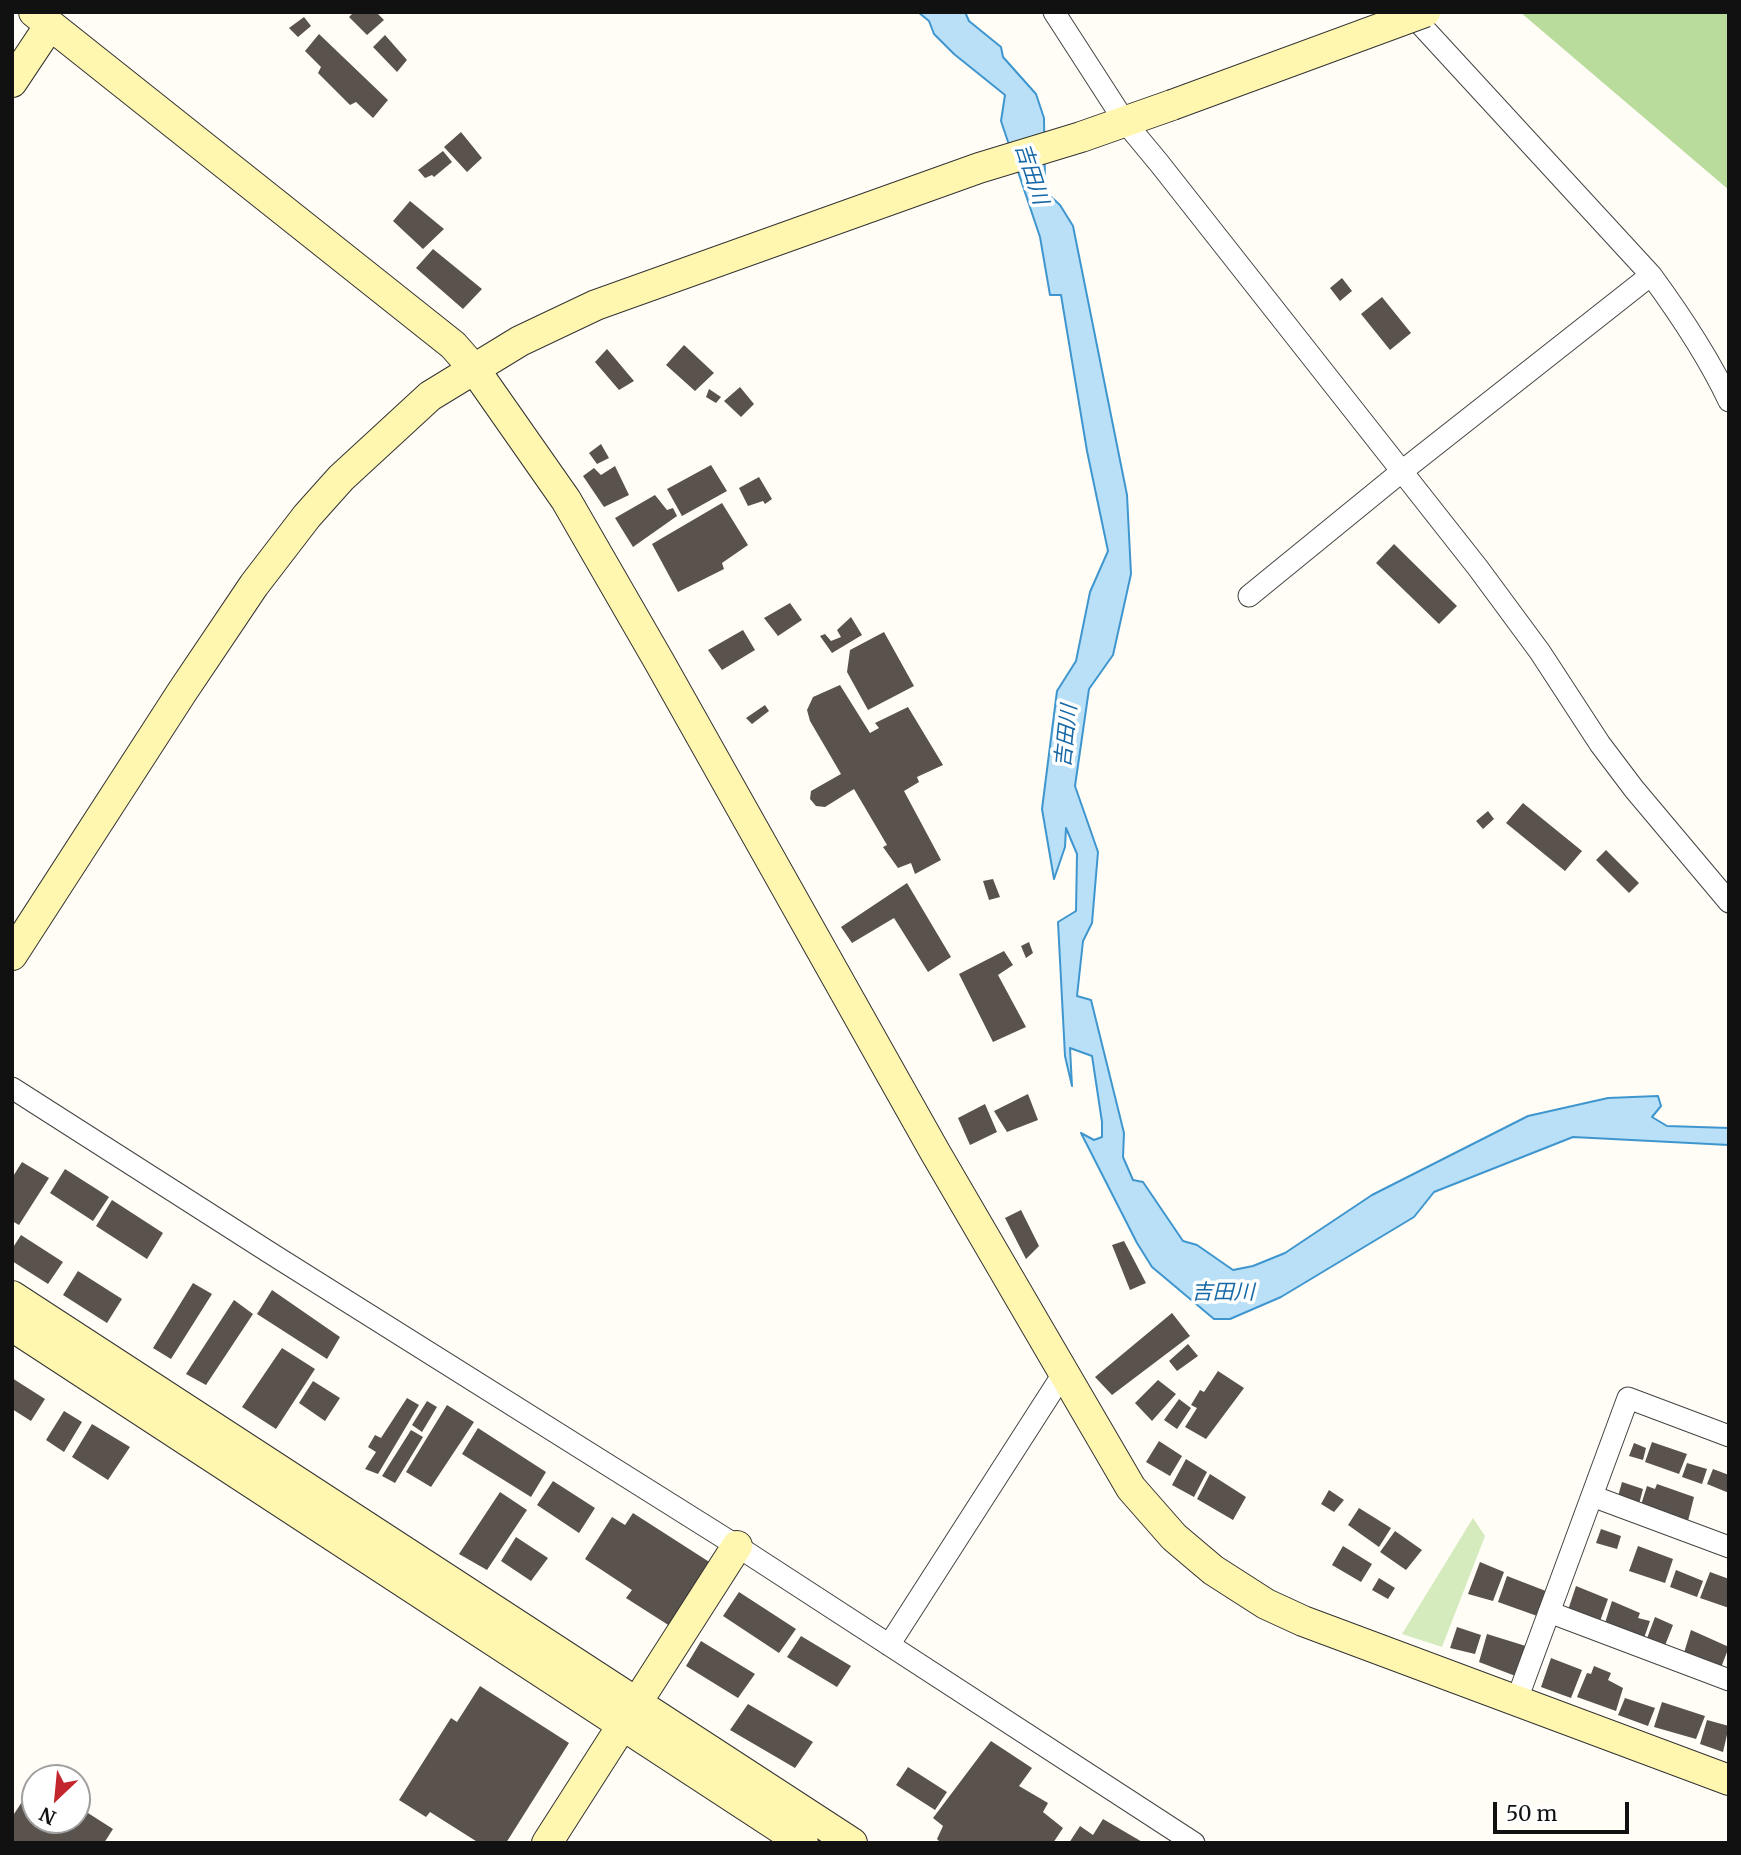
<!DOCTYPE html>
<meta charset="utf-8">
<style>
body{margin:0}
#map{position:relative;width:1741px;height:1855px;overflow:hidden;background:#fffdf5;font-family:Merriweather,serif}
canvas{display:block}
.frame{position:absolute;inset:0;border:14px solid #111;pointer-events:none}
.north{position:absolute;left:21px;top:1764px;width:70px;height:70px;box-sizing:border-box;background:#fff;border:2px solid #a0a0a0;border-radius:50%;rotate:206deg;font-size:19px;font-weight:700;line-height:28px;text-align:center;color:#111}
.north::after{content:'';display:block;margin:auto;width:24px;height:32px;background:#c4262e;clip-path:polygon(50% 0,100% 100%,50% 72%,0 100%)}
.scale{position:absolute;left:1493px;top:1802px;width:136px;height:32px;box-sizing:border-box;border:4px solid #111;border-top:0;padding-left:9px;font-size:21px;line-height:24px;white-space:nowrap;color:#111;-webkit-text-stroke:5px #fff;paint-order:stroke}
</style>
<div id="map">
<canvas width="1741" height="1855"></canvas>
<div class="frame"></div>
<div class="north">N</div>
<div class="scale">50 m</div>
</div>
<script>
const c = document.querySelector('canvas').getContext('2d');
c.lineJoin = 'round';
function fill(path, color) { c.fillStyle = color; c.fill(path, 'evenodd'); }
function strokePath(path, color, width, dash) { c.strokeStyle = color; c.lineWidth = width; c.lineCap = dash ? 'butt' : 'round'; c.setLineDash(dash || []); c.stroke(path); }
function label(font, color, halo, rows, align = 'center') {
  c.font = font + ' Merriweather,"Noto Sans JP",serif'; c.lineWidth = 7; c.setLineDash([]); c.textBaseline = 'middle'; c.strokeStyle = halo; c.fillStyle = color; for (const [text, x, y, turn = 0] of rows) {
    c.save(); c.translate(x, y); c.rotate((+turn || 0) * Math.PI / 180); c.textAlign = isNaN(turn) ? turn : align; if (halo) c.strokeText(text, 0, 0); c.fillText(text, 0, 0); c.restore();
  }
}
fill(new Path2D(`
 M1473,1518L1485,1536L1442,1647L1402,1634Z`), '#d5ebbd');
fill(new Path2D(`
 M1520,12H1729V190Z`), '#b9dc9c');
const water = new Path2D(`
 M918,12H965L969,21L1001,47L1003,57L1036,94L1044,118L1045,182L1048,194L1060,205L1073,226L1127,495L1131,574L1113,655L1089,689L1075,786L1098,852L1092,923L1083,941L1077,996L1091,1000L1124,1133L1123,1157L1133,1180L1143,1182L1183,1241L1197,1245L1233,1270L1253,1266L1285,1253L1372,1195L1528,1116L1608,1098L1658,1096L1661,1106L1652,1117L1667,1126L1729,1128V1145L1573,1137L1434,1192L1414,1217L1281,1297L1230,1319H1214L1152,1267L1137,1243L1081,1133L1094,1140L1102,1137V1122L1092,1056L1070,1048L1072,1086L1065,1056L1058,922L1076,911L1077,854L1066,828L1065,847L1054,879L1042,809L1057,691L1076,661L1090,592L1108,551L1087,451L1061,295H1050L1040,237L1001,121L1005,95L954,54L934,34L929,21Z`);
fill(water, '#b9e0f7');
strokePath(water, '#3f96cf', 2);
fill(new Path2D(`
 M354,12H376L384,20L367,35L349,17Z
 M304,17L311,26L298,37L289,28Z
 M319,34L388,100L373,118L356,102L350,105L318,73L321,67L305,51Z
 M385,35L407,60L397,72L373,47Z
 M461,132L482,158L467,172L444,147Z
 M443,151L452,162L434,177L432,175L425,178L418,170Z
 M410,201L444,229L423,249L393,221Z
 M433,249L482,289L463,309L416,268Z
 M1342,278L1352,291L1340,301L1330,288Z
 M1382,297L1411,333L1390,350L1361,314Z
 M684,345L714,373L695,391L666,365Z
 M607,349L634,381L619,390L595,362Z
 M740,387L754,404L741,417L724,401Z
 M709,389L721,397L716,403L706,397Z
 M601,444L609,458L597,464L589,453Z
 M711,465L727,491L682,516L667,489Z
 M615,466L629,495L604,507L583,476L594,468L601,475Z
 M759,477L772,499L765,504L763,501L748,506L739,488Z
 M655,495L667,510L673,508L677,516L633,547L615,518Z
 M722,503L748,545L722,563L724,569L678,592L652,544Z
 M1394,544L1457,606L1439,624L1376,563Z
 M790,603L802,620L778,636L764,618Z
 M851,617L862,635L832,653L820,636L825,634L831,641L841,637L837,630Z
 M743,630L755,650L722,670L708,650Z
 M884,632L914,686L868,710L847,672L850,650Z
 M840,685L870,733L879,728L875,723L908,707L943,765L917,777L919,782L904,791L941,860L915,874L911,863L898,868L883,847L887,845L854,789L825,807L816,806L810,799L811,791L841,774L810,721L807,710L813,697Z
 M765,705L769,711L752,724L746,718Z
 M1523,803L1582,851L1565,871L1506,823Z
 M1488,811L1494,819L1483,829L1476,821Z
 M1606,850L1639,883L1629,893L1596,860Z
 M993,879L1000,897L989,900L983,881Z
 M907,883L951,957L928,972L894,918L852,943L841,927Z
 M1029,942L1033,953L1026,958L1021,946Z
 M1004,951L1013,965L998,975L1026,1027L993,1042L959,974Z
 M1028,1094L1038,1120L1007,1132L994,1111Z
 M985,1104L997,1132L970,1145L958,1118Z
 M22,1162L49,1178L19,1225L12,1221V1178Z
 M65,1169L109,1197L93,1221L50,1193Z
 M112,1200L163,1233L147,1259L96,1226Z
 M1021,1210L1039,1246L1026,1259L1005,1218Z
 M21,1235L63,1262L48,1284L12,1261V1249Z
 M1124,1241L1146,1283L1130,1290L1112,1245Z
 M78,1271L122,1299L107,1323L63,1295Z
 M193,1283L212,1294L171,1359L153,1348Z
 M272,1290L340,1337L327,1359L257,1314Z
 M234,1300L253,1314L206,1385L186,1374Z
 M1172,1313L1190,1336L1112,1395L1095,1377Z
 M1188,1344L1198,1356L1177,1371L1169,1361Z
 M282,1348L315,1369L276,1429L242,1407Z
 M1218,1371L1244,1388L1206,1439L1185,1427L1197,1408L1191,1405L1200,1390L1204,1392Z
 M12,1378L45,1399L31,1421L12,1409Z
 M1158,1380L1176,1394L1152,1421L1135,1403Z
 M313,1381L340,1398L325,1421L299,1403Z
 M407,1398L419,1405L378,1474L365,1469L376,1452L368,1447L375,1435L381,1438Z
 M1179,1399L1191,1408L1177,1429L1164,1420Z
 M427,1401L437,1407L422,1432L412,1425Z
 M447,1405L474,1422L431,1487L406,1472Z
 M64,1411L82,1422L64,1452L46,1440Z
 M92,1424L130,1447L108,1480L72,1457Z
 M478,1428L546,1472L531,1497L462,1454Z
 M411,1430L423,1437L395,1483L382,1476Z
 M1159,1441L1182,1456L1170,1476L1146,1462Z
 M1652,1442L1687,1454L1679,1474L1645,1462Z
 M1634,1443L1646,1448L1643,1460L1629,1456Z
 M1186,1459L1207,1472L1194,1497L1172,1485Z
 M1687,1463L1707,1469L1702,1484L1682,1477Z
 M1713,1469L1729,1475V1493L1707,1484Z
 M1210,1474L1246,1497L1233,1520L1197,1499Z
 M553,1481L595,1508L579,1533L537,1505Z
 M1622,1482L1643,1489L1638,1508L1617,1500Z
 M1657,1484L1694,1497L1687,1525L1640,1508L1647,1486L1655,1489Z
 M1329,1490L1344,1500L1334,1512L1321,1504Z
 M500,1492L527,1510L487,1570L459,1554Z
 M1359,1508L1391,1528L1379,1547L1348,1525Z
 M633,1513L714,1565L673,1628L626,1598L632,1590L585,1559L612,1517L625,1525Z
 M1601,1529L1621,1536L1617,1549L1596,1543Z
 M1395,1531L1422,1550L1406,1570L1380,1552Z
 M516,1537L548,1558L531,1581L501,1561Z
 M1343,1546L1372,1564L1361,1582L1332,1565Z
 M1638,1546L1673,1559L1665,1583L1629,1571Z
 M1480,1562L1504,1572L1493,1601L1468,1594Z
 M1676,1570L1703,1581L1697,1597L1670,1587Z
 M1710,1572L1729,1579V1608L1700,1598Z
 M1507,1576L1551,1593L1540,1617L1498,1602Z
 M1379,1578L1395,1588L1388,1599L1372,1590Z
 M1576,1586L1608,1599L1599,1624L1568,1610Z
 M739,1592L796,1629L779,1653L723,1616Z
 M1612,1601L1640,1613L1638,1618L1650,1621L1644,1638L1604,1626Z
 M1655,1617L1673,1625L1664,1648L1646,1641Z
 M1457,1627L1481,1635L1475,1654L1450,1648Z
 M1691,1630L1729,1647L1720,1670L1683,1656Z
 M1487,1634L1529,1647L1518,1677L1479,1662Z
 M801,1636L851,1666L837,1687L787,1657Z
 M701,1641L755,1674L738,1698L686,1666Z
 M1551,1658L1582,1670L1571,1698L1541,1687Z
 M1594,1666L1611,1673L1608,1680L1623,1688L1616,1711L1577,1697L1587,1673L1591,1674Z
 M480,1686L569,1743L506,1843H479L430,1812L426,1817L399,1800L451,1718L457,1722Z
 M1625,1698L1655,1708L1648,1726L1618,1715Z
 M1662,1702L1705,1716L1696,1739L1654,1727Z
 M748,1704L813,1742L795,1768L730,1730Z
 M1707,1720L1729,1726L1723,1752L1700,1744Z
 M991,1741L1032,1768L1019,1786L1048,1803L1043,1812L1063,1828L1053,1843H941L937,1839L943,1826L933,1818Z
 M908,1767L947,1792L935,1810L896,1785Z
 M35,1782V1820H77V1806L113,1829L104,1843H12V1817Z
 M1103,1819L1144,1843H1069L1080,1826L1093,1835Z`), '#5a524d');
const street = new Path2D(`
 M1054,12L1125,122L1159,163L1478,568L1540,652L1600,744L1634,789L1729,902
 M1409,12L1651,275C1681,316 1708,356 1729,401
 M1249,596L1401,472L1651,275
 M12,1088L275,1256L737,1546L1194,1843
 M1592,1496L1729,1547
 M1549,1612L1729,1680
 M889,1645L1063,1374
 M1516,1702L1628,1398L1729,1436`);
const secondary = new Path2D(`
 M34,12L453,345L475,370L566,500L660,663L935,1152L1131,1488L1174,1537L1213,1570L1266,1604L1303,1621L1729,1780
 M12,82L50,25
 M12,955L182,692L254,585L307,516L341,478L430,396L520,341L596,305L979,168L1081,137L1172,105
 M12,1296L852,1843
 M12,1326L803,1843
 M547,1843L737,1546`);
strokePath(street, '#444', 23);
strokePath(secondary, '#333', 32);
strokePath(street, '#fff', 21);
strokePath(secondary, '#fff6b0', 30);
const secondaryBridge = new Path2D(`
 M1172,105L1425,12`);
strokePath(secondaryBridge, '#333', 32, []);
strokePath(secondaryBridge, '#fff6b0', 30);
label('italic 21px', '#1768a6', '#fff', [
 ["吉田川",1031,174,72],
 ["吉田川",1067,736,-84],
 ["吉田川",1223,1293]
]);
</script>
